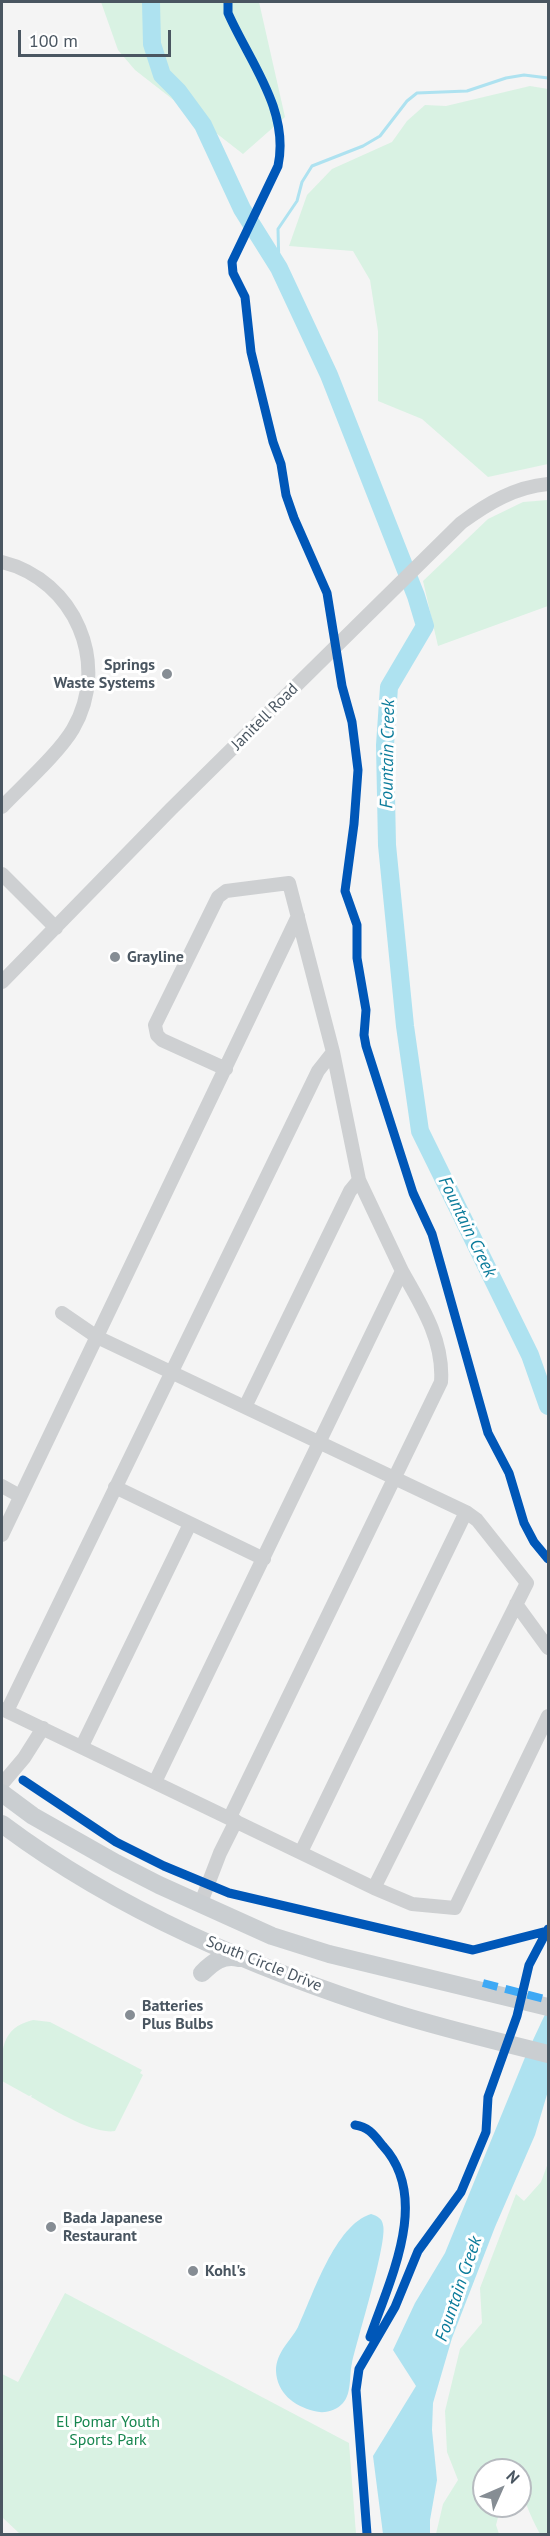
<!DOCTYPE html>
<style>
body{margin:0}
#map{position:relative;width:550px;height:2536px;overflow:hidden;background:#f4f4f4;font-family:"PT Sans",sans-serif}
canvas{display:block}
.frame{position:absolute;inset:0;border:3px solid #4a5661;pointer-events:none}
.north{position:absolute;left:472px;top:2458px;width:60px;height:60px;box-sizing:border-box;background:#fff;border:2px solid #b7bbc0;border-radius:50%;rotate:45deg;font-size:16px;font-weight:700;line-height:24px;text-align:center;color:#4a5661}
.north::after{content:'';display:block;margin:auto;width:21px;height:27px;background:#868d94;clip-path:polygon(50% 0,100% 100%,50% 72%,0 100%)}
.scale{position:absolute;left:18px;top:30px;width:153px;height:27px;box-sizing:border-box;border:3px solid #4a5661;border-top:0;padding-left:8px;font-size:18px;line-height:21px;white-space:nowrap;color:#4a5661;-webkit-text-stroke:4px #fff;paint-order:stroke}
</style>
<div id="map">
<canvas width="550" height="2536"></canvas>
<div class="frame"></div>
<div class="north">N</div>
<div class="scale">100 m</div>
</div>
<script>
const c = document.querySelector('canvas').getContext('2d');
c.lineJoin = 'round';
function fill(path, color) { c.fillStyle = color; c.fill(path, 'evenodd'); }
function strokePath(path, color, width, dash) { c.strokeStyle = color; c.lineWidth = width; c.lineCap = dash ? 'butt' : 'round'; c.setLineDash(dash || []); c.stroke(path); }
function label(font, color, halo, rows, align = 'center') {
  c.font = font + ' "PT Sans",sans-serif'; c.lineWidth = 6; c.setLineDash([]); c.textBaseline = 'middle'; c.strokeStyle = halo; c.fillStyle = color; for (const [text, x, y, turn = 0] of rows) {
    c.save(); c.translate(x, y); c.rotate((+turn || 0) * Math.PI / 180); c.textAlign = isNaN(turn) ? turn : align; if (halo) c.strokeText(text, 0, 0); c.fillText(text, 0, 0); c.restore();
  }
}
fill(new Path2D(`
 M101,2H259L285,117L243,154L135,70L118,50Z
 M530,86L548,89V464L488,477L422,419L378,401V331L370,280L353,251L289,246L307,195L332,169L392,142L407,121L425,105L446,106Z
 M548,500V606L438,646L423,581L488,519L523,502Z
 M33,2020L50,2022L142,2070L140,2073L143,2075L115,2131C93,2135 51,2108 31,2097L32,2095L29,2096L2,2081C1,2052 0,2028 33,2020Z
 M548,2163V2534H540C529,2513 520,2494 520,2470H484V2506H501L496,2525L499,2534H436L443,2504L458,2480L447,2452L445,2411L460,2349L482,2323L480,2288L516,2194L524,2201L541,2182Z
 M65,2293L349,2443L356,2534H20L2,2517V2374L18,2382Z`), '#d9f2e3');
fill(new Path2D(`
 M548,2008V2091L535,2135L495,2227L452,2338L433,2403L432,2430L437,2480L430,2520V2534H383L373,2456L416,2386L393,2350L415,2303L445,2253L526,2055Z
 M371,2214C377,2216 382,2218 383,2225C388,2241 357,2340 352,2363C349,2375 352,2393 343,2403C336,2411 324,2414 314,2411C294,2406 277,2393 276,2371C276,2352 290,2342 298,2327C313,2295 335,2225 371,2214Z`), '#aee2f0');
strokePath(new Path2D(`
 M279,268L278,229L297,201L302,182L312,166L363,146L380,136L407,101L417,93L467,91L506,78L524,75L548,78`), '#aee2f0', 3);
strokePath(new Path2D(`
 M151,2L152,44L162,75L178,91L203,125L242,209L279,268L329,375L416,596L425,626L389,687L385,745L387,845L405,1026L420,1131L530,1355L548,1406`), '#aee2f0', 18);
strokePath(new Path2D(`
 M2,562C75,580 111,664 73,729C59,753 22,786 2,807
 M2,874L56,928
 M2,982L171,809L461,523C488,503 515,487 548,484
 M62,1313L97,1337L466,1512L477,1520L527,1583L374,1888
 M245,1407L350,1191L359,1180
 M2,1486L20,1496
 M115,1487L264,1559
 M2,1535L298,916
 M516,1604L548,1648
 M2,1709L374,1888L412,1904L455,1908L548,1716
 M7,1711L318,1071L333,1052
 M82,1746L190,1524
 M155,1782L402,1271L359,1180L333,1052L289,883L226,891L218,897L155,1025L157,1035L162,1040L226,1069
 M2,1784L24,1758L43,1728
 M230,1817L441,1382C444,1341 422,1306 402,1271
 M301,1852L466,1512
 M200,1905L220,1853L236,1821`), '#ced0d2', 14);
strokePath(new Path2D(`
 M2,1793L33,1816L116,1863L159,1885L272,1936L329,1954L548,2007
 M2,1824C118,1911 256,1969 394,2013C445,2029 497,2041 548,2054
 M202,1973C213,1962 223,1954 239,1958`), '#caced1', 18);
strokePath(new Path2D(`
 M483,1983L548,2000`), '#3fa9f5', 8, [15, 8]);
strokePath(new Path2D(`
 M228,2V13C249,61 290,110 278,166L232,262L233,273L245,297L251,352L273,442L281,464L286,495L294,518L327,593L342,686L352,722L358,770L354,824L345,891L357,925V958L366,1010L364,1035L366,1046L413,1193L432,1234L488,1433L509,1473L524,1523L534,1542L548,1559
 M23,1780L116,1842L164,1866L229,1893L473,1950L547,1931
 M355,2125C369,2127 374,2135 383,2146C431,2198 390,2279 370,2337
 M367,2534L356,2390L359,2369L395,2307L418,2251L461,2192L486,2132L488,2097L517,2016L529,1965L548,1929`), '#0057b8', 9);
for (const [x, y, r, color] of [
 [167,674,6,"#868d94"],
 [115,957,6,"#868d94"],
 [130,2015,6,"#868d94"],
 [51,2227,6,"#868d94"],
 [193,2271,6,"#868d94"]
]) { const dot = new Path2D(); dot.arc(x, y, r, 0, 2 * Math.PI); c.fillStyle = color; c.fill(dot); strokePath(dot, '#fff', 2); }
label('bold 16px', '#4a5661', '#fff', [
 ["Springs",155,665,"right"],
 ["Waste Systems",155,683,"right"],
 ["Grayline",127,957],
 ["Batteries",142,2006],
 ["Plus Bulbs",142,2024],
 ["Bada Japanese",63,2218],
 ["Restaurant",63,2236],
 ["Kohl's",205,2271]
], 'left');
label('16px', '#4a5661', '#fff', [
 ["Janitell Road",265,717,-45],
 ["South Circle Drive",264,1964,22]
]);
label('16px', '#17864f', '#fff', [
 ["El Pomar Youth",108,2422],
 ["Sports Park",108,2440]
]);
label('italic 18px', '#0c7c9b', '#fff', [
 ["Fountain Creek",388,754,-89],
 ["Fountain Creek",467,1227,64],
 ["Fountain Creek",459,2289,-71]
]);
</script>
